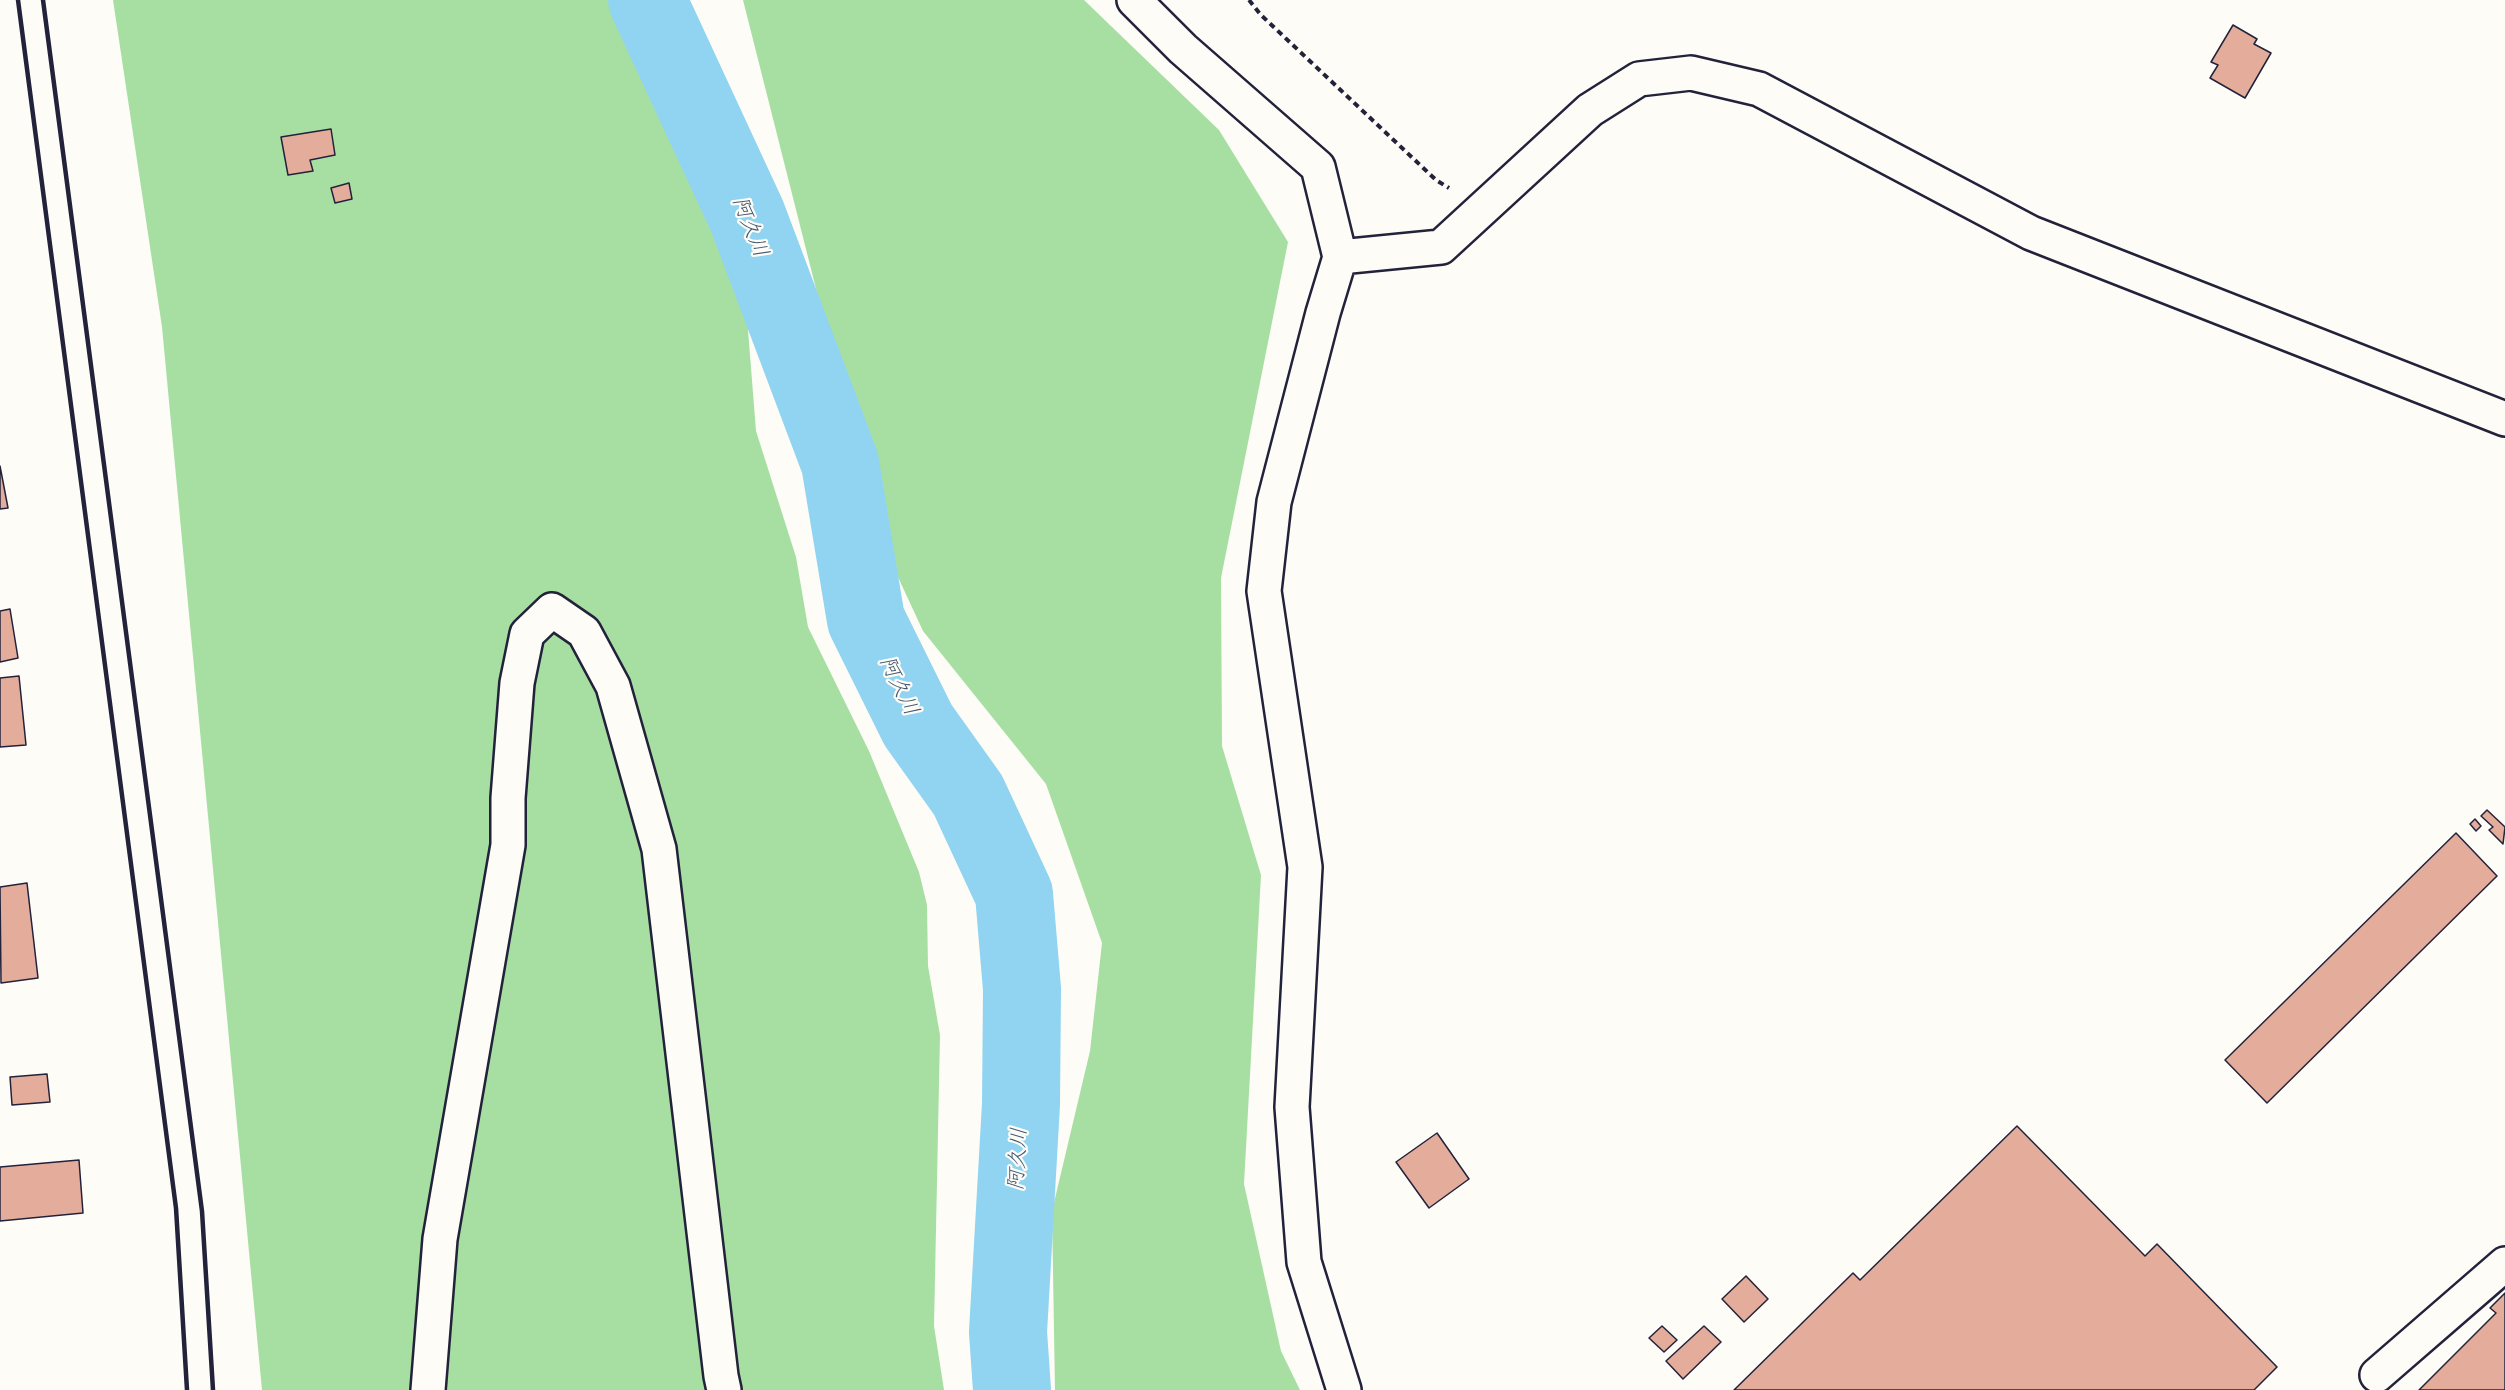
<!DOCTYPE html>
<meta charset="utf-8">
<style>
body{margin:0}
canvas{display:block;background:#fdfcf7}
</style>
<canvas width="2505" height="1390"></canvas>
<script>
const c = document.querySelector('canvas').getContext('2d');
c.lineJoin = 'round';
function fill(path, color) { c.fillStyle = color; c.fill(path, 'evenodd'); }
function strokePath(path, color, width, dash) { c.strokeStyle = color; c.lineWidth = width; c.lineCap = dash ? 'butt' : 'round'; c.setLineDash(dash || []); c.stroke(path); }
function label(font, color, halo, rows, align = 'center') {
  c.font = font + ' Delius,"Klee One",sans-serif'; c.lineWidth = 4.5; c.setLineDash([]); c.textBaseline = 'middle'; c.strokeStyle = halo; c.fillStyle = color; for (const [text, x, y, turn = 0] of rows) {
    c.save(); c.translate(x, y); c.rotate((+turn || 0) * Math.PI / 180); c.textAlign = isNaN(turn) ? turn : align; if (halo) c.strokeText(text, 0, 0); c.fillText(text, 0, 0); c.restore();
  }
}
fill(new Path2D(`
 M113,0H622L745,292L756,431L796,557L808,627L869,751L919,872L927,905L928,966L940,1035L934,1326L944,1390H262L162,327Z
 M743,0H1084L1219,130L1288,242L1221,578L1222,746L1261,875L1244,1184L1281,1351L1300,1390H1055L1052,1211L1090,1051L1102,943L1046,784L923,631L878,534Z`), '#a7dfa3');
strokePath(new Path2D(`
 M647,0L747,216L840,463L866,620L918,725L968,795L1014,894L1022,989L1021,1104L1008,1332L1012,1390`), '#90d4f1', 78);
const building = new Path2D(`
 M2233,25L2257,39L2254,44L2271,53L2245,98L2210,78L2218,65L2211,62Z
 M331,129L335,155L310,160L313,171L288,175L281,137Z
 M349,183L352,199L335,203L331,188Z
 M0,466L8,508L0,509Z
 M10,609L18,658L0,662V611Z
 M19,676L26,745L0,747V678Z
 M2487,810L2505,827L2503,844L2489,830L2493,827L2481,816Z
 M2475,819L2481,826L2476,831L2470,824Z
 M2456,833L2497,876L2267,1103L2225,1060Z
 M27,883L38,978L1,983L0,887Z
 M47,1074L50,1102L12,1105L10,1077Z
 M2017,1126L2145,1256L2157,1244L2277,1367L2254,1390H1734L1853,1273L1860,1280Z
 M1437,1133L1469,1179L1429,1208L1396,1162Z
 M79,1160L83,1213L0,1221V1167Z
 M1746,1276L1768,1299L1744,1322L1722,1299Z
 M2505,1293V1390H2419L2496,1313L2490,1308Z
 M1662,1326L1677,1340L1664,1352L1649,1338Z
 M1704,1326L1721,1342L1683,1379L1666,1361Z`);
fill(building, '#e4ad9b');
strokePath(building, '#22223b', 1.5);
const minor = new Path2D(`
 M1134,0L1183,49L1318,167L1340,257L1323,313L1274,502L1264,591L1305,867L1292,1107L1304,1262L1344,1390
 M1340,257L1441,247L1590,110L1639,79L1691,73L1759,89L2031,233L2505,419
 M2377,1375L2505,1264
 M428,1390L440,1239L508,845V798L517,683L527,634L552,610L584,632L613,686L659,849L721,1376L724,1390`);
strokePath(minor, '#22223b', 38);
strokePath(new Path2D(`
 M1249,0L1261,15L1436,180L1449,188`), '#22223b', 4, [6, 4.5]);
strokePath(minor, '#fdfcf7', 33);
strokePath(new Path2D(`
 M18,0L176,1208L187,1390
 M43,0L202,1211L213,1390`), '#22223b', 4.5);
label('italic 21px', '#435772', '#fdfcf7', [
 ["阿久川",750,227,68],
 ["阿久川",899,686,64],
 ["阿久川",1018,1159,-87]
]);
</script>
